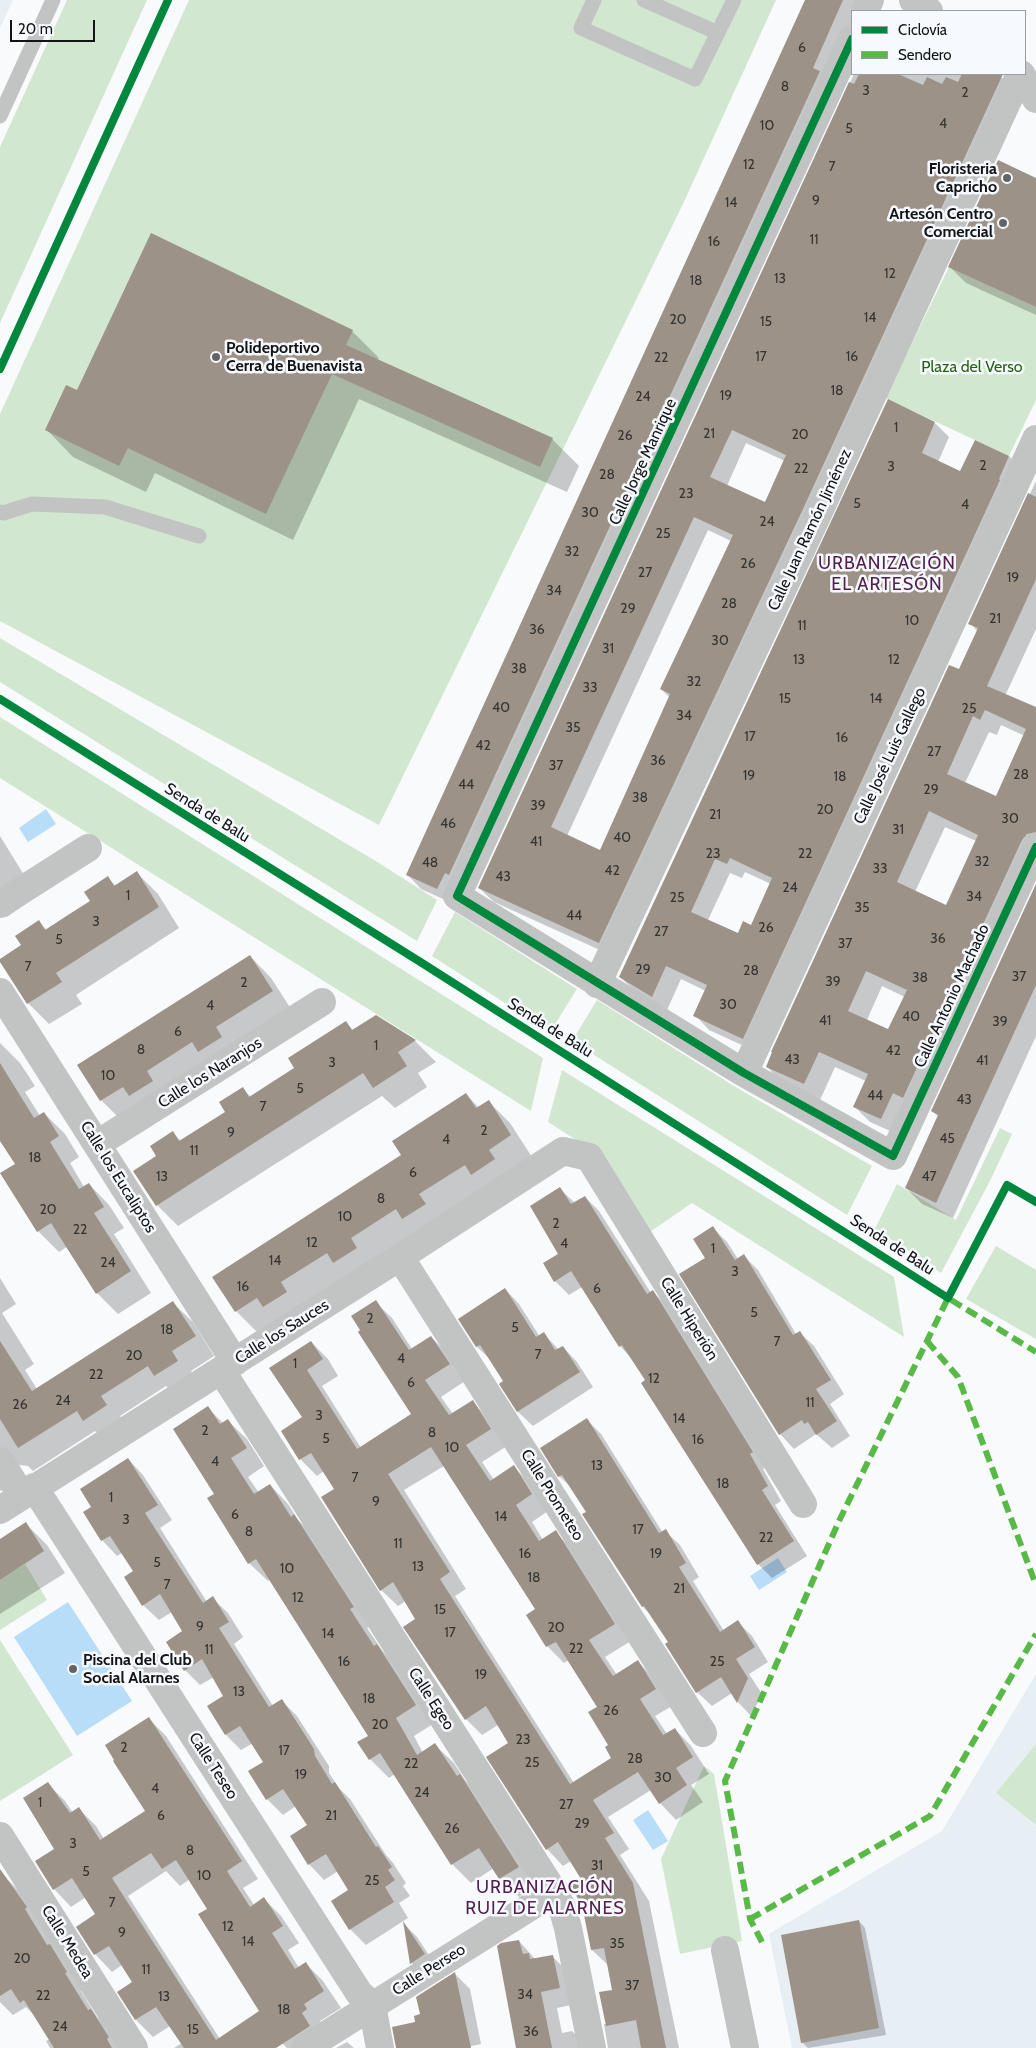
<!DOCTYPE html>
<meta charset="utf-8">
<style>
body{margin:0}
#map{position:relative;width:1036px;height:2048px;overflow:hidden;background:#f8fafc;font-family:Cabin,sans-serif}
canvas{display:block}
.legend{position:absolute;left:851px;top:10px;width:175px;height:65px;box-sizing:border-box;background:#f6fafe;border:1px solid #9b9ea1;margin:0;padding:6px 9px;list-style:none;font-size:15px;color:#131415}
.legend li{display:flex;align-items:center;gap:10px;height:25px}
.legend b{width:25px;border:1px solid #9b9ea1}
.scale{position:absolute;left:10px;top:20px;width:85px;height:22px;box-sizing:border-box;border:2px solid #131415;border-top:0;padding-left:6px;font-size:15px;line-height:18px;white-space:nowrap;color:#131415;-webkit-text-stroke:4px #f6fafe;paint-order:stroke}
</style>
<div id="map">
<canvas width="1036" height="2048"></canvas>
<ul class="legend">
<li><b style="height:6px;background:#00873e"></b>Ciclovía</li>
<li><b style="height:6px;background:#58b947"></b>Sendero</li>
</ul>
<div class="scale">20 m</div>
</div>
<script>
const c = document.querySelector('canvas').getContext('2d');
c.lineJoin = 'round';
function fill(path, color) { c.fillStyle = color; c.fill(path, 'evenodd'); }
function strokePath(path, color, width, dash) { c.strokeStyle = color; c.lineWidth = width; c.lineCap = dash ? 'butt' : 'round'; c.setLineDash(dash || []); c.stroke(path); }
function label(font, color, halo, rows, align = 'center') {
  c.font = font + ' Cabin,sans-serif'; c.lineWidth = 5; c.setLineDash([]); c.textBaseline = 'middle'; c.strokeStyle = halo; c.fillStyle = color; for (const [text, x, y, turn = 0] of rows) {
    c.save(); c.translate(x, y); c.rotate((+turn || 0) * Math.PI / 180); c.textAlign = isNaN(turn) ? turn : align; if (halo) c.strokeText(text, 0, 0); c.fillText(text, 0, 0); c.restore();
  }
}
fill(new Path2D(`
 M0,0H13L0,28Z
 M1036,1674V2048H792L769,1934L942,1831Z`), '#e7eef4');
fill(new Path2D(`
 M67,0H147L0,323V147Z
 M189,0H776L683,204L379,825L0,621V414Z
 M949,267L1036,307V400L1009,456L885,398Z
 M0,638L379,863L437,900L417,941L0,682Z
 M0,717L543,1058L531,1111L0,778Z
 M455,912L577,989L550,1032L432,956Z
 M597,1000L734,1086L872,1166L847,1215L572,1041Z
 M562,1070L894,1277L904,1337L692,1203L650,1232L606,1159L548,1122Z
 M1000,1128L1012,1134L990,1181L941,1273L875,1229L897,1184L956,1220Z
 M996,1246L1036,1270V1339L966,1299Z
 M25,1564L47,1600L0,1630V1580Z
 M0,1640L73,1755L0,1801Z
 M1036,1744V1825L996,1793Z
 M704,1766L714,1774L742,1941L680,1954L661,1859Z`), '#d2e7cf');
fill(new Path2D(`
 M46,809L56,824L28,842L19,828Z
 M778,1558L787,1572L759,1590L750,1576Z
 M68,1602L132,1701L77,1736L14,1637Z
 M648,1810L668,1841L653,1850L633,1820Z`), '#b7ddf9');
fill(new Path2D(`
 M806,0H864L852,11V26L452,903L421,889L407,874Z
 M854,74H998L1016,90L613,956L494,902L479,888ZM746,443L785,461L765,503L727,486ZM708,530L731,541L661,689L670,698L600,851L567,836Z
 M1036,179V315L966,283L950,267Z
 M352,331L379,358L377,361L552,439L579,466L567,492L359,399L293,540L155,473L146,492L73,457L47,430L77,392Z
 M935,423L949,437L938,462L961,472L975,441L1010,457L1024,472L757,1052L709,1030L695,1015L706,991L681,979L667,1010L635,991L620,977ZM745,872L771,884L752,926L739,935L708,920L730,873L742,878Z
 M1036,481V629L1005,696L1036,710V860L897,1134L870,1122L854,1106L866,1081L835,1067L820,1100L783,1083L767,1067L978,632L970,623ZM1001,725L1025,736L997,798L965,783L989,732L997,735ZM945,827L976,841L946,906L915,892ZM882,986L905,997L889,1030L867,1020Z
 M0,836L37,896L7,917L0,910Z
 M137,873L158,894L179,928L76,995L82,1004L49,1024L28,1003L23,945L39,922L47,930L92,901L108,878L116,886Z
 M1036,887V1036L953,1218L922,1204L906,1188L939,1117L932,1111Z
 M250,956L271,978L293,1012L122,1121L101,1100Z
 M376,1017L415,1041L436,1062L418,1073L427,1087L395,1108L382,1096L178,1226L157,1205V1156L173,1133L181,1141L226,1112L243,1089L251,1097L296,1068L346,1023L354,1031Z
 M0,1043L20,1063L35,1086L25,1092L40,1116L44,1113L65,1134L79,1157L70,1163L84,1187L89,1184L109,1205L124,1228L114,1234L151,1293L118,1314L97,1293L68,1246L59,1252L38,1231L16,1164L0,1141Z
 M466,1094L479,1108L488,1101L510,1123L532,1157L257,1332L236,1311L403,1156Z
 M560,1189L575,1203L585,1197L599,1211L651,1293L653,1292L667,1306L766,1467L763,1469L781,1501L775,1505L807,1556L772,1578L758,1564L647,1381L634,1361L620,1346L582,1287L569,1295L555,1281L559,1254Z
 M713,1228L727,1242L738,1259L744,1256L758,1270L796,1334L799,1332L814,1346L844,1394L830,1404L850,1436L832,1448L816,1434L794,1449L780,1434L681,1274L706,1258Z
 M0,1278L16,1304L2,1313L34,1364L25,1370L37,1389L173,1303L193,1322L214,1356L191,1371L197,1381L175,1394L166,1386L120,1416L126,1425L104,1439L95,1431L33,1471L28,1466L20,1465L12,1467L5,1488L0,1491Z
 M505,1289L519,1304L540,1337L544,1334L559,1350L563,1347L577,1362L593,1387L533,1426L518,1412L501,1384L505,1382L492,1361L477,1347L459,1319Z
 M375,1302L392,1318L412,1349L431,1337L448,1354L465,1381L441,1397L453,1414L473,1402L489,1419L507,1446L482,1462L494,1480L514,1467L530,1483L548,1511L532,1522L543,1540L555,1532L572,1549L631,1641L605,1657L617,1675L638,1662L654,1678L672,1706L655,1716L667,1734L675,1729L691,1746L709,1774L691,1785L703,1802L676,1820L660,1803L651,1790L608,1817L629,1849L620,1855L649,1901L679,2048H608L604,2024H607L613,1991L609,1966L592,1950L583,1879L571,1861L563,1866L547,1849L509,1743L498,1725L482,1735L466,1719L417,1620L406,1601L398,1606L381,1590L335,1489L324,1471L317,1476L300,1459L283,1432L304,1418L270,1368L311,1342L328,1359L338,1376L322,1386L361,1448L413,1415ZM444,1466L537,1610L527,1615L547,1646L564,1663L569,1660L599,1707L613,1758L574,1783L455,1596L466,1589L404,1490Z
 M208,1408L224,1424L228,1421L247,1439L264,1466L248,1477L259,1493L270,1485L288,1504L298,1520L313,1534L371,1626L367,1628L382,1650L395,1664L433,1724L414,1736L423,1753L435,1745L454,1763L465,1780L478,1793L537,1885L519,1897L500,1878L494,1868L471,1883L452,1864L395,1774L389,1778L370,1759L359,1743L370,1736L270,1579L268,1581L249,1563L216,1494Z
 M587,1420L601,1434L663,1533L665,1531L680,1545L699,1577L693,1581L724,1631L738,1622L752,1636L768,1662L749,1674L762,1694L751,1716L738,1702L732,1693L712,1706L697,1692L670,1642L654,1618L643,1607L587,1513L572,1488L559,1476Z
 M128,1459L143,1475L172,1520L160,1528L207,1602L212,1598L228,1613L243,1637L234,1644L273,1706L282,1701L297,1716L329,1766V1773L339,1788L350,1799L386,1855L393,1863L406,1883L403,1886L410,1896L399,1903L408,1918L366,1945L350,1929L333,1902L349,1891L338,1871L324,1880L309,1864L308,1826L296,1806L283,1815L267,1799L250,1772L265,1762L253,1743L241,1750L226,1735L209,1707L225,1696L214,1677L200,1685L185,1670L184,1631L172,1612L159,1620L143,1605L134,1572L122,1553L117,1556L102,1540L93,1507Z
 M26,1524L47,1545L65,1573L0,1614V1540Z
 M149,1719L166,1736L258,1879L243,1888L254,1905L264,1899L281,1916L299,1943L288,1950L299,1968L306,1964L323,1981L341,2008L320,2021L324,2026L318,2048H287L282,2043L209,1909L190,1879L180,1886L166,1871L128,1896L220,2039L259,2048H174L182,2043L170,2026L153,2037L136,2020L119,1992L133,1983L122,1965L112,1972L95,1954L97,1914L86,1897L71,1907L54,1889L56,1849L48,1784L65,1801L73,1813L79,1809L96,1826L104,1839L147,1812Z
 M8,1880L25,1897L59,1954L67,1963L84,1989L81,1991L97,2017L108,2027L121,2048H50L46,2041L50,2039L36,2017L26,2007L13,2015L0,2002V1885Z
 M859,1921L865,1928L886,2035L808,2048L802,2042Z
 M405,1925L417,1937L438,1969L426,1977L412,1963Z
 M519,1941L536,1960L552,1956L569,1973L576,2004L557,2008L562,2033L572,2031L589,2048H518Z
 M455,1974L470,1989L481,2044L463,2048H397Z
 M347,2042L354,2048H336Z`), '#0003');
fill(new Path2D(`
 M805,0H843L813,68L820,71L449,875L445,873L437,889L406,875Z
 M859,74H898L923,85L927,77L942,84L946,77L958,82L962,74H1003L803,509L599,943L478,888L849,82L854,84ZM732,430L786,455L765,502L710,477ZM694,517L733,535L660,689L670,694L600,850L551,827Z
 M998,160L1036,178V307L948,267Z
 M151,233L353,330L346,345L553,438L540,467L332,374L266,514L128,448L119,466L45,430L66,385L77,390Z
 M888,399L935,422L922,453L960,471L975,440L1009,456L999,479L1000,480L743,1039L693,1016L707,985L666,966L652,997L619,977ZM730,858L772,878L751,925L743,921L738,933L691,912L715,859L727,864Z
 M1028,493L1036,497V579L987,686L1036,707V832L1027,834L1022,840L903,1098L893,1093L881,1119L853,1107L868,1074L819,1052L804,1084L766,1067L772,1052H771L949,665L959,669L978,628L968,624ZM985,710L1026,729L996,796L947,774L973,716L980,720ZM929,811L978,835L946,905L897,882ZM866,971L907,990L888,1029L848,1011Z
 M137,871L159,907L56,973L62,982L27,1004L0,962V959L21,945L15,936L39,920L45,930L68,915L90,901L84,892L108,876L114,886Z
 M1036,884V985L936,1203L905,1188L938,1115L931,1111Z
 M250,955L273,991L216,1027L222,1037L198,1052L192,1042L147,1071L153,1081L129,1096L123,1087L100,1101L77,1065Z
 M376,1015L416,1040L398,1052L407,1066L373,1088L363,1073L156,1206L133,1171L156,1156L150,1146L173,1131L179,1141L225,1112L219,1102L243,1087L249,1097L294,1068L288,1058L346,1021L352,1030Z
 M0,1063L34,1118L44,1112L59,1136L50,1142L79,1189L89,1183L104,1207L94,1213L131,1271L96,1294L51,1223L37,1232L0,1173L15,1164L0,1141Z
 M466,1093L476,1108L489,1100L511,1135L489,1150L495,1159L471,1175L465,1165L419,1194L426,1204L402,1219L396,1209L351,1238L357,1248L333,1263L327,1253L281,1282L287,1292L263,1307L257,1298L235,1312L212,1277L401,1155L392,1141Z
 M560,1187L571,1204L585,1196L647,1294L653,1290L753,1452L750,1454L768,1486L762,1490L794,1541L757,1565L641,1383L645,1380L622,1345L619,1347L571,1271L554,1282L543,1263L558,1254L530,1206Z
 M713,1226L735,1260L744,1254L793,1335L800,1331L831,1380L816,1389L837,1421L816,1435L808,1422L804,1424L802,1420L779,1435L679,1274L705,1258L693,1239Z
 M505,1288L536,1337L544,1332L555,1350L563,1346L580,1372L517,1412L499,1384L503,1381L480,1345L476,1347L458,1319Z
 M376,1300L409,1350L431,1336L450,1364L425,1380L449,1415L473,1400L491,1429L466,1445L490,1481L514,1465L532,1494L516,1505L539,1541L556,1530L615,1624L589,1640L613,1676L638,1660L656,1689L640,1699L663,1735L675,1728L693,1757L676,1768L687,1785L659,1804L638,1772L593,1800L614,1833L605,1838L633,1883L666,2048H641L636,2020L606,2026L599,1992L612,1990L604,1948L591,1950L582,1905L570,1886L581,1879L558,1842L546,1850L486,1757L508,1743L486,1706L465,1720L403,1627L415,1619L393,1582L380,1591L321,1497L334,1489L311,1453L299,1460L281,1431L302,1417L269,1368L311,1341L323,1359L307,1370L357,1449L411,1414L358,1332L360,1330L351,1316ZM431,1447L535,1609L526,1615L546,1647L556,1642L597,1707L588,1712L608,1745L605,1747L611,1758L570,1784L440,1579L450,1572L388,1474Z
 M173,1301L196,1336L172,1351L178,1361L154,1376L148,1366L101,1396L107,1405L83,1421L77,1411L18,1448L0,1419V1341L32,1391Z
 M208,1406L220,1424L228,1419L247,1448L231,1458L254,1494L270,1484L291,1517L294,1514L354,1607L350,1609L374,1646L377,1644L416,1705L396,1718L417,1755L435,1743L457,1776L460,1774L519,1867L499,1879L479,1848L451,1865L380,1753L369,1760L357,1742L368,1736L256,1559L248,1564L207,1498L214,1494L173,1429Z
 M587,1418L659,1533L666,1529L686,1563L679,1567L720,1632L738,1620L755,1647L736,1659L748,1678L737,1703L721,1677L696,1693L665,1644L668,1642L644,1606L642,1607L582,1514L586,1512L562,1475L558,1477L540,1448Z
 M128,1458L158,1505L145,1513L203,1603L213,1596L229,1622L219,1628L269,1707L282,1699L314,1749L315,1756L332,1784L335,1782L376,1847L378,1846L392,1867L388,1870L395,1880L385,1887L394,1902L349,1930L331,1901L348,1890L326,1854L308,1865L290,1836L307,1825L283,1789L266,1800L248,1771L263,1762L240,1726L225,1735L207,1706L223,1696L202,1659L184,1671L166,1642L182,1631L160,1594L142,1606L124,1577L133,1571L110,1536L101,1541L83,1512L91,1507L80,1489Z
 M26,1522L44,1551L0,1580V1539Z
 M149,1717L242,1861L227,1871L250,1907L264,1897L283,1926L272,1933L295,1969L306,1962L324,1991L304,2004L307,2009L302,2013L310,2026L276,2048H184L156,2007L135,2020L117,1992L132,1982L109,1946L94,1955L76,1927L95,1914L72,1878L53,1890L35,1861L54,1849L23,1798L48,1782L70,1813L79,1807L100,1840L145,1811L113,1761L114,1760L105,1745ZM151,1853L162,1869L176,1860L207,1909L198,1914L259,2011L216,2040L112,1878Z
 M0,1869L27,1907L25,1909L47,1945L50,1944L67,1972L65,1973L88,2010L91,2009L109,2037L107,2039L112,2048H54L24,2000L20,2003L11,1989L0,1996Z
 M859,1920L879,2028L801,2043L781,1935Z
 M403,1921L425,1954L410,1964Z
 M519,1940L523,1954L529,1953L530,1959L553,1955L560,1988L541,1992L552,2048H516L497,1946L501,1943Z
 M455,1972L471,2048H396L392,2027L415,2022L414,2016L420,2014L416,1997Z`), '#9c9287');
strokePath(new Path2D(`
 M594,0L581,28L695,79L734,0
 M644,0L718,33
 M0,116L53,0
 M0,512L3,513L32,504L105,507L199,536`), '#c2c3c3', 15);
strokePath(new Path2D(`
 M913,0L929,11
 M865,11L870,0
 M852,39L457,896L744,1073L893,1156L1036,847
 M1021,74L1036,99
 M0,904L88,848
 M597,984L817,516L1020,74
 M0,992L235,1362
 M744,1073L1036,439
 M97,1144L322,1002
 M400,1257L703,1733
 M221,1370L554,1892L562,1907L568,1928L592,2048
 M0,1461L22,1496
 M34,1487L359,1993L372,2005L380,2048
 M0,1510L400,1257L563,1151L589,1157L803,1504
 M0,1836L134,2048
 M725,1950L745,2048
 M305,2048L554,1892`), '#c2c3c3', 28);
strokePath(new Path2D(`
 M927,1341L958,1377L1036,1585
 M750,1919L930,1816L1036,1634
 M762,1942L750,1919L725,1781L839,1521L948,1298L1036,1352`), '#58b947', 6, [12, 6]);
strokePath(new Path2D(`
 M852,39L457,896L744,1073L893,1156L1036,847
 M0,369L168,0
 M0,699L422,963L948,1298L1007,1185L1036,1202`), '#00873e', 8);
for (const [x, y, r, color] of [
 [1007,178,5,"#636466"],
 [1003,223,5,"#636466"],
 [216,357,5,"#636466"],
 [73,1669,5,"#636466"]
]) { const dot = new Path2D(); dot.arc(x, y, r, 0, 2 * Math.PI); c.fillStyle = color; c.fill(dot); strokePath(dot, '#f6fafe', 2); }
label('14px', '#353432', null, [
 ["6",802,48],
 ["8",785,87],
 ["3",866,91],
 ["2",965,93],
 ["4",943,124],
 ["10",767,126],
 ["5",849,129],
 ["12",749,165],
 ["7",832,167],
 ["9",816,201],
 ["14",731,203],
 ["11",814,240],
 ["16",714,242],
 ["12",890,274],
 ["13",780,279],
 ["18",696,281],
 ["14",870,318],
 ["20",678,320],
 ["15",766,322],
 ["17",761,357],
 ["16",852,357],
 ["22",661,358],
 ["18",837,391],
 ["19",726,396],
 ["24",643,397],
 ["1",896,428],
 ["21",709,434],
 ["20",800,435],
 ["26",625,436],
 ["2",983,466],
 ["3",891,467],
 ["22",801,469],
 ["28",607,475],
 ["23",686,494],
 ["5",857,504],
 ["4",965,505],
 ["30",590,513],
 ["24",767,522],
 ["25",663,534],
 ["32",572,552],
 ["26",748,564],
 ["27",645,573],
 ["19",1013,578],
 ["34",554,591],
 ["28",729,604],
 ["29",628,609],
 ["21",995,619],
 ["10",912,621],
 ["11",802,626],
 ["36",537,630],
 ["30",720,641],
 ["31",608,649],
 ["13",799,660],
 ["12",894,660],
 ["38",519,669],
 ["32",694,682],
 ["33",590,688],
 ["15",785,699],
 ["14",876,699],
 ["40",501,708],
 ["25",969,709],
 ["34",684,716],
 ["35",573,728],
 ["17",750,737],
 ["16",842,738],
 ["42",483,746],
 ["27",934,752],
 ["36",658,761],
 ["37",556,766],
 ["28",1021,775],
 ["19",749,776],
 ["18",840,777],
 ["44",466,785],
 ["29",931,790],
 ["38",640,798],
 ["39",538,806],
 ["20",825,810],
 ["21",715,815],
 ["30",1010,819],
 ["46",448,824],
 ["31",898,830],
 ["40",622,838],
 ["41",536,842],
 ["23",713,854],
 ["22",805,854],
 ["32",982,862],
 ["48",430,863],
 ["33",880,869],
 ["42",612,871],
 ["43",503,877],
 ["24",790,888],
 ["1",128,896],
 ["34",974,897],
 ["25",677,898],
 ["35",862,908],
 ["44",574,916],
 ["3",96,922],
 ["26",766,928],
 ["27",661,932],
 ["36",938,939],
 ["5",59,940],
 ["37",845,944],
 ["7",28,967],
 ["29",643,970],
 ["28",751,971],
 ["37",1019,977],
 ["38",920,978],
 ["39",833,982],
 ["2",244,983],
 ["30",728,1005],
 ["4",210,1006],
 ["40",911,1017],
 ["41",825,1021],
 ["39",1000,1022],
 ["6",178,1032],
 ["1",376,1046],
 ["8",141,1050],
 ["42",893,1051],
 ["43",792,1060],
 ["41",982,1061],
 ["3",332,1063],
 ["10",108,1076],
 ["5",300,1089],
 ["44",875,1096],
 ["43",964,1100],
 ["7",263,1107],
 ["2",484,1131],
 ["9",231,1133],
 ["45",947,1139],
 ["4",446,1140],
 ["11",194,1151],
 ["18",35,1158],
 ["6",413,1173],
 ["13",162,1177],
 ["47",929,1177],
 ["8",381,1199],
 ["20",48,1210],
 ["10",345,1217],
 ["2",556,1224],
 ["22",80,1230],
 ["12",312,1243],
 ["4",564,1244],
 ["1",713,1249],
 ["14",275,1261],
 ["24",108,1263],
 ["3",735,1272],
 ["16",243,1287],
 ["6",597,1289],
 ["5",754,1313],
 ["2",370,1319],
 ["5",515,1328],
 ["18",167,1330],
 ["7",777,1342],
 ["7",538,1355],
 ["20",134,1356],
 ["4",401,1359],
 ["1",295,1364],
 ["22",96,1375],
 ["12",654,1379],
 ["6",411,1383],
 ["24",63,1401],
 ["11",810,1403],
 ["26",20,1405],
 ["3",319,1416],
 ["14",679,1419],
 ["2",205,1431],
 ["8",432,1433],
 ["5",326,1439],
 ["16",698,1440],
 ["10",452,1448],
 ["4",215,1462],
 ["13",597,1466],
 ["7",355,1478],
 ["18",723,1484],
 ["1",111,1498],
 ["9",376,1502],
 ["6",235,1515],
 ["14",501,1517],
 ["3",126,1520],
 ["17",638,1530],
 ["8",249,1532],
 ["22",766,1538],
 ["11",398,1544],
 ["16",525,1554],
 ["19",656,1554],
 ["5",157,1563],
 ["13",418,1567],
 ["10",287,1569],
 ["18",534,1578],
 ["7",167,1585],
 ["21",679,1589],
 ["12",298,1598],
 ["15",440,1610],
 ["9",200,1627],
 ["20",556,1628],
 ["17",450,1633],
 ["14",328,1634],
 ["22",576,1649],
 ["11",209,1650],
 ["16",344,1662],
 ["25",717,1662],
 ["19",481,1675],
 ["13",239,1692],
 ["18",369,1699],
 ["26",611,1711],
 ["20",380,1725],
 ["23",523,1740],
 ["2",124,1748],
 ["17",284,1751],
 ["28",635,1759],
 ["25",532,1763],
 ["22",411,1764],
 ["19",301,1775],
 ["30",663,1778],
 ["4",155,1789],
 ["24",422,1793],
 ["1",40,1803],
 ["27",566,1805],
 ["6",161,1816],
 ["21",331,1816],
 ["29",582,1824],
 ["26",452,1829],
 ["3",73,1844],
 ["8",190,1851],
 ["31",597,1866],
 ["5",86,1872],
 ["10",204,1876],
 ["25",372,1881],
 ["7",112,1903],
 ["12",228,1927],
 ["9",122,1933],
 ["14",248,1942],
 ["35",617,1944],
 ["20",22,1959],
 ["11",146,1970],
 ["37",632,1986],
 ["34",525,1995],
 ["22",43,1996],
 ["13",164,1997],
 ["18",284,2010],
 ["24",60,2027],
 ["15",193,2030],
 ["36",531,2032]
]);
label('bold 16px', '#131415', '#f6fafe', [
 ["Floristeria",997,169],
 ["Capricho",997,187],
 ["Artesón Centro",993,214],
 ["Comercial",993,232],
 ["Polideportivo",226,348,"left"],
 ["Cerra de Buenavista",226,366,"left"],
 ["Piscina del Club",83,1660,"left"],
 ["Social Alarnes",83,1678,"left"]
], 'right');
label('16px', '#256312', '#f6fafe', [
 ["Plaza del Verso",972,367]
]);
label('16px', '#131415', '#f6fafe', [
 ["Calle Jorge Manrique",643,462,-65],
 ["Calle Juan Ramón Jiménez",810,530,-65],
 ["Calle José Luis Gallego",890,756,-65],
 ["Senda de Balu",207,813,32],
 ["Calle Antonio Machado",952,996,-65],
 ["Senda de Balu",550,1028,32],
 ["Calle los Naranjos",210,1073,-32],
 ["Calle los Eucaliptos",118,1177,58],
 ["Senda de Balu",892,1245,33],
 ["Calle Hiperión",689,1319,58],
 ["Calle los Sauces",282,1332,-32],
 ["Calle Prometeo",552,1495,58],
 ["Calle Egeo",431,1699,57],
 ["Calle Teseo",213,1766,57],
 ["Calle Medea",67,1942,58],
 ["Calle Perseo",429,1970,-32]
]);
c.letterSpacing = '1px';
label('18px', '#511e4d', '#f6fafe', [
 ["URBANIZACIÓN",887,564],
 ["EL ARTESÓN",887,585],
 ["URBANIZACIÓN",545,1888],
 ["RUIZ DE ALARNES",545,1909]
]);
c.letterSpacing = '0px';
</script>
